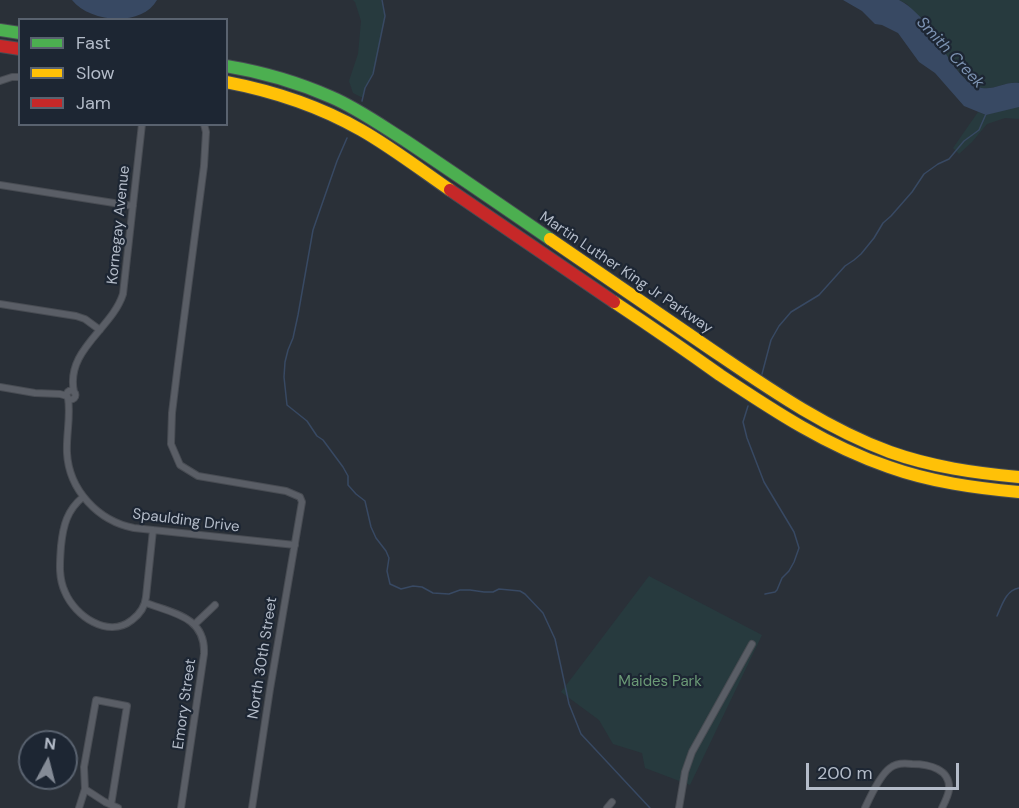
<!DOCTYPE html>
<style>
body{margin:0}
#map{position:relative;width:1019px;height:808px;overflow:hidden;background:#2a3038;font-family:"DM Sans",sans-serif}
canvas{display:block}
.legend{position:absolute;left:18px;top:18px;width:210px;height:108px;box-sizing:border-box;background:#1d2633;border:2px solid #59626f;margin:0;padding:8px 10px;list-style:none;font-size:18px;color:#b4bcc9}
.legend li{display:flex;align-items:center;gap:12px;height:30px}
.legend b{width:30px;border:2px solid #59626f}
.north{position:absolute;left:18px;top:730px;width:60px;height:60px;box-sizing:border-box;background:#1d2633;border:2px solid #59626f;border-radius:50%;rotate:7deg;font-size:16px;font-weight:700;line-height:24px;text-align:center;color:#b4bcc9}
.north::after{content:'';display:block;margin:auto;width:21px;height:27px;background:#848b96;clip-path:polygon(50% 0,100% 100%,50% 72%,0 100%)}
.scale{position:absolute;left:806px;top:763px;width:153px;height:27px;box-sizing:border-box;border:3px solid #b4bcc9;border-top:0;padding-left:8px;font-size:18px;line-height:21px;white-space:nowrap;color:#b4bcc9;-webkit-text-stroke:4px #1d2633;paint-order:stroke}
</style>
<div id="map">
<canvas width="1019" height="808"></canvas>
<ul class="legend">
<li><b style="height:8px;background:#4caf50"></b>Fast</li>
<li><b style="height:8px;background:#ffc107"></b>Slow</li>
<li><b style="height:8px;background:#c62828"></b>Jam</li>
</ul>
<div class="north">N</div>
<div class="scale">200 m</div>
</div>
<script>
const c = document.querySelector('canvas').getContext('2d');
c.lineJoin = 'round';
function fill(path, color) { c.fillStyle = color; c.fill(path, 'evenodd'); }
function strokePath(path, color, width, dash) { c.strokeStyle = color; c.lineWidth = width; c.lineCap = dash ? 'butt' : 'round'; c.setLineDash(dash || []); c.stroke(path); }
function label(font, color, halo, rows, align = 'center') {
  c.font = font + ' "DM Sans",sans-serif'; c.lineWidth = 4.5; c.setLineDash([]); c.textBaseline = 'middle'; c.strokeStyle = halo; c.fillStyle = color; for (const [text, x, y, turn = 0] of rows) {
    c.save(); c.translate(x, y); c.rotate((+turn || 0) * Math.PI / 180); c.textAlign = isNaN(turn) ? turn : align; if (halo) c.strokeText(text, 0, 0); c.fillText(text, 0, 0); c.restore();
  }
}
fill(new Path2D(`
 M353,0H381L385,16L373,74L365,88L363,98L353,93L349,81L358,54L361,21L355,2Z
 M899,0H1019V83C1006,81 995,90 982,88C962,85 920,21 907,4Z
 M1014,107H1019V119L1005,118L987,124L972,142L959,154L953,148L978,112L986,115Z
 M649,576L762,635L690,785L645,768L642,753L613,744L599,720L561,692Z`), '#273a3e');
fill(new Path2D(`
 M72,0H157C142,27 90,23 72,0Z
 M843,0H899C911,6 922,18 930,29C942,45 960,85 982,88C995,90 1006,81 1019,83V107L986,115L964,106L935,73L919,62L898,33L882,25L875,24L862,11Z`), '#384963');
strokePath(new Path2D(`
 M362,101L365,88L373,74L385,16L382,0
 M347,138L337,161L313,230L298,315L293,338L288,350L285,362L284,377L287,405L307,421L317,436L323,440L343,467L348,476V485L356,494L365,501L371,527L376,538L386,551L389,558L387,571L390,584L401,589L413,586L422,587L433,593L449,594L460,590H470L484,592H493L499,589L520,591L525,594L543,613L555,639L569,704L581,734L650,808
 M762,374L771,340L779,326L791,312L819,295L845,266L854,260L861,254L874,238L883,223L891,216L912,192L924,174L938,164L949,159L964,141L979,130L986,114
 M748,406L743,422L747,438L764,482L794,532L799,548L794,562L789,571L782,578L777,590L775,592L765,594
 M997,616C1002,605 1006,590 1019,588`), '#384963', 1.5);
const street = new Path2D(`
 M0,81L12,77H20
 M204,124L206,132L204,166L178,364L172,413L171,444L180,465L198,476L286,491L300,497L302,502L270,689L252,808
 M0,185L133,206
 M0,304L76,316L85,319L100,330
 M0,387L35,393L60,394L67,396
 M66.5 395a4.5 4.5 0 1 1 9 0a4.5 4.5 0 1 1-9 0Z
 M74,392C65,350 112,329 123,294L142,124
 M68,398C71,416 66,435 67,453C69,490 98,521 134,528L295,545
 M83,497C67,510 63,526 61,546C60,561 58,577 65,592C75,616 108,639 132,620C140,614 145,607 146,597L153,530
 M146,603C173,613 206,617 204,654L181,808
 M195,624L215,605
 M85,789L105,802L118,808
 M79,808L85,789L84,767L96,700L127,706L111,805
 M607,808L612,802
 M679,808L685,772L692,752L752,644
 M865,808C870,797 880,775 890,768C896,763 905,763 912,764C929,764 951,769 949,790C948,796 945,802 942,808`);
const fast = new Path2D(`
 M0,30L20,33
 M226,66C262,72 297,82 331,97C357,108 382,126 406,141C454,173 502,206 550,239`);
const slow = new Path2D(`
 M226,82C273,91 319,106 361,130C391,147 421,170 450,190
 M550,239C604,276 658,313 712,350C768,388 825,428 890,452C932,467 975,473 1019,477
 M614,302C650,326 685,350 720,375C774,411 827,446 889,467C931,482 975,488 1019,492`);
const jam = new Path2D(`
 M0,46L20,49
 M450,190L614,302`);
strokePath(street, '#484c53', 8);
strokePath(fast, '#474c53', 14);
strokePath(slow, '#474c53', 14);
strokePath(jam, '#474c53', 14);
strokePath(street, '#5a5e66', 6);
strokePath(fast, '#4caf50', 12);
strokePath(slow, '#ffc107', 12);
strokePath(jam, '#c62828', 12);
label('15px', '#b4bcc9', '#1d2633', [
 ["Kornegay Avenue",119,225,-84],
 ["Martin Luther King Jr Parkway",626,273,34],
 ["Spaulding Drive",186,521,7],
 ["North 30th Street",263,658,-81],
 ["Emory Street",185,704,-82]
]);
label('15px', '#6b9a76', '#1d2633', [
 ["Maides Park",660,682]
]);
label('italic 16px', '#7c92b1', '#1d2633', [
 ["Smith Creek",950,53,47]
]);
</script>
